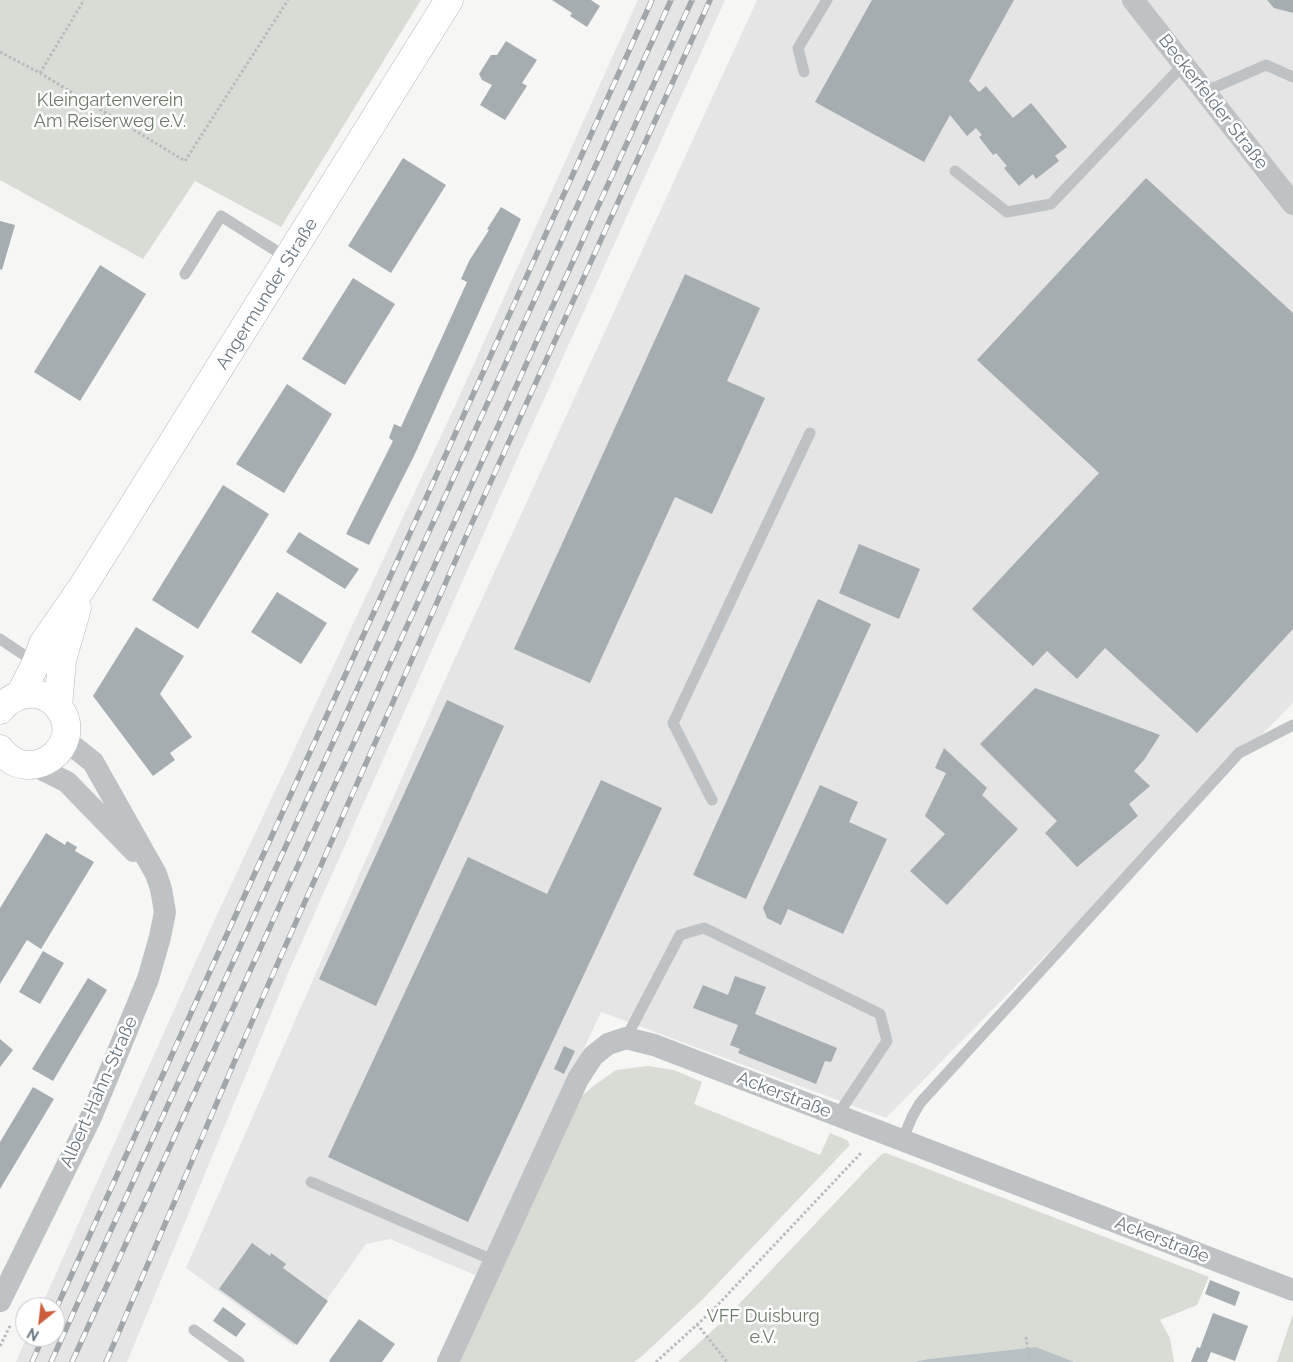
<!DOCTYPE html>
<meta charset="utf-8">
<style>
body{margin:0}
#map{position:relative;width:1293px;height:1362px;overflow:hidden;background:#f6f6f4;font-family:Raleway,sans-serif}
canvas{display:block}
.north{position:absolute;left:15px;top:1297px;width:50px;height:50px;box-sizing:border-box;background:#fff;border:1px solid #c3c8cc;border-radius:50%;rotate:209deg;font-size:14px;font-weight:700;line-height:20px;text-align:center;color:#697680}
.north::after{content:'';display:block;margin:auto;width:18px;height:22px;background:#cc5d3e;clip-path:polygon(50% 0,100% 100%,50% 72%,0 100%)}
</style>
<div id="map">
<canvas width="1293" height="1362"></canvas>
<div class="north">N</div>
</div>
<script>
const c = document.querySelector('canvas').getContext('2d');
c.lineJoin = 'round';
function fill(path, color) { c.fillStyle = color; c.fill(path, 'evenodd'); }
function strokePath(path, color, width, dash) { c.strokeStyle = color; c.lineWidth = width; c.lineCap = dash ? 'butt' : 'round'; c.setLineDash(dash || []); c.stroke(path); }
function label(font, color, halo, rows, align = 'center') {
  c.font = font + ' Raleway,sans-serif'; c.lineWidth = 5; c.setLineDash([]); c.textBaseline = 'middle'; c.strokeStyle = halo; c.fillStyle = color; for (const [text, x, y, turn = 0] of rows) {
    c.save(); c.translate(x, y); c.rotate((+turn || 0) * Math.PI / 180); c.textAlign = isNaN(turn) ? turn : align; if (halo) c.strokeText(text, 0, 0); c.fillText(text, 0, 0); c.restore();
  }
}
fill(new Path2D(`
 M638,0H725L525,441L288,973L127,1362H16L27,1337H55V1307H41L209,932L455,406Z
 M757,0H1293V703L886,1118L601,1012L477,1276L390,1239L366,1244L294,1346L186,1268L445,680Z`), '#e4e5e4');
fill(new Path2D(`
 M0,0H421L281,227L195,181L143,259L0,180Z
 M648,1066L674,1070L702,1082L694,1104L820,1155L830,1133L847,1140L850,1145L702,1300L642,1356L634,1362H460L581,1097L592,1087L616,1070Z
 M886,1153L1209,1277L1197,1305L1160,1320L1170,1338L1174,1362H1075L1036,1347L928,1359L914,1362H678L724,1320L867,1169L882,1154Z
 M1293,1314V1362H1277Z`), '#d8dcd5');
fill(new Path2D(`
 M1036,1347L1075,1362H914L928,1359Z`), '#b8c2c5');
fill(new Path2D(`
 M552,0H591L600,6L587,27L570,16L572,13Z
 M872,0H1014L969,81L979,92L986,86L1013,118L1031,103L1067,147L1055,156L1059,161L1036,179L1033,174L1019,186L1004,168L1007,166L996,153L993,155L979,137L982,135L976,128L967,136L950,115L924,162L815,102Z
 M1267,0H1293V13L1274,8Z
 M506,41L537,60L522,83L527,86L505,120L480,105L492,85L482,80L479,74L491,55H497Z
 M403,158L446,185L391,273L348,246Z
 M1146,178L1293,313V629L1197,733L1105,648L1077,679L1047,651L1033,666L972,609L1099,473L977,360Z
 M501,207L521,219L414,456L369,545L346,534L393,441L389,438L394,424L401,427L443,335L467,282L461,279L469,261L489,230L487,229Z
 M0,221L15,225L2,270L0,269Z
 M100,265L146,294L80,401L34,372Z
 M685,274L760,308L727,381L765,398L712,514L675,497L590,683L514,649Z
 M353,278L395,304L345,385L302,359Z
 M287,384L332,414L284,493L236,464Z
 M223,485L269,514L198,629L152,600Z
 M299,532L359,569L345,589L286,552Z
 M859,544L920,569L899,619L839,593Z
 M277,592L327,623L301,664L251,632Z
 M818,599L871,624L746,899L693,875Z
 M136,627L184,656L160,694L192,737L170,753L175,760L153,776L93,696Z
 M1035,688L1160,735L1144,760L1134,771L1150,786L1129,804L1138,816L1077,867L1045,833L1057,821L980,744Z
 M447,700L504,726L376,1006L319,979Z
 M944,748L987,788L982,795L1018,829L947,905L910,871L945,834L925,816L946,773L935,768Z
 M601,780L662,808L468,1222L328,1157L468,857L547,894Z
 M820,785L858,802L849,822L887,839L843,934L788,909L781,925L767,918L763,908Z
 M46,833L65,845L67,841L77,847L75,851L94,862L41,949L27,940L0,984V908Z
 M43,951L64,963L40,1004L19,992Z
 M735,976L766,987L755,1014L837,1048L831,1062L825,1061L816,1084L738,1053L740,1049L730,1045L738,1025L693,1008L703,985L728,995Z
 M88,978L107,990L53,1081L32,1069Z
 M0,1039L13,1050L0,1067Z
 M564,1046L575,1051L564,1074L554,1069Z
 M33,1087L54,1099L0,1189V1142Z
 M252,1243L270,1256L271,1253L286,1264L283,1268L328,1301L297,1345L219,1289Z
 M1210,1280L1240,1292L1235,1306L1205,1294Z
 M223,1307L246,1324L236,1337L213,1321Z
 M1213,1313L1248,1326L1235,1361L1211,1352L1207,1362H1191L1197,1347L1200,1348Z
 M359,1319L395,1344L382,1362H330L329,1361Z`), '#a6adb1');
const secondary = new Path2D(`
 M20,695L36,663L43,644L83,586L449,0
 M58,707L62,660L77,608
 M0,710C9,698 21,692 37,694C45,696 54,701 59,708C87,746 29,789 0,749`);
strokePath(secondary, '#b3b7bb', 29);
strokePath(new Path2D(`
 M0,52L40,73L185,161L288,0
 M40,73L84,0
 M697,1324L727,1362
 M1026,1337L1030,1362
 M0,1346L11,1324
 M656,1362L712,1311L862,1152`), '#b8bbbd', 3, [2.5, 2.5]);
strokePath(new Path2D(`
 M804,72L798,48L827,0
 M1204,92L1266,65L1293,77
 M955,171L1007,212L1051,204L1183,65
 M185,274L221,216L289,259
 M0,639L36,663
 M712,800L673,723L810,433
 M626,1038L680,935L704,928L880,1014L887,1041L837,1116
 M902,1141L912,1117L920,1103L1239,753L1293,725
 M311,1182L495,1261
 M194,1330L239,1362`), '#bec2c4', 11);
strokePath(new Path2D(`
 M1133,0L1293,204
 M33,765L67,782L134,851
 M0,1301L91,1117L148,979L160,937L165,912L161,889L156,874L93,762L65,740
 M448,1362L578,1079L593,1056L608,1044L626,1038L654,1045L1293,1290`), '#bec2c4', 22);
strokePath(secondary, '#fff', 28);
const rail = new Path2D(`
 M55,1311L437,474L652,0
 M32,1362L43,1337
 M51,1362L671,0
 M72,1362L692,0
 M106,1362L236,1058L472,523L710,0`);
strokePath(rail, '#a0a6aa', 5.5);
strokePath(rail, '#fff', 4, [11]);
label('18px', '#6b7967', '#fff', [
 ["Kleingartenverein",110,101],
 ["Am Reiserweg e.V.",110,122],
 ["VFF Duisburg",763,1317],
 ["e.V.",763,1338]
]);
label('18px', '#697680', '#fff', [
 ["Beckerfelder Straße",1213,102,52],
 ["Angermunder Straße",267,294,-58],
 ["Albert-Hahn-Straße",99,1092,-66],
 ["Ackerstraße",784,1095,21],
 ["Ackerstraße",1162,1240,21]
]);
</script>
